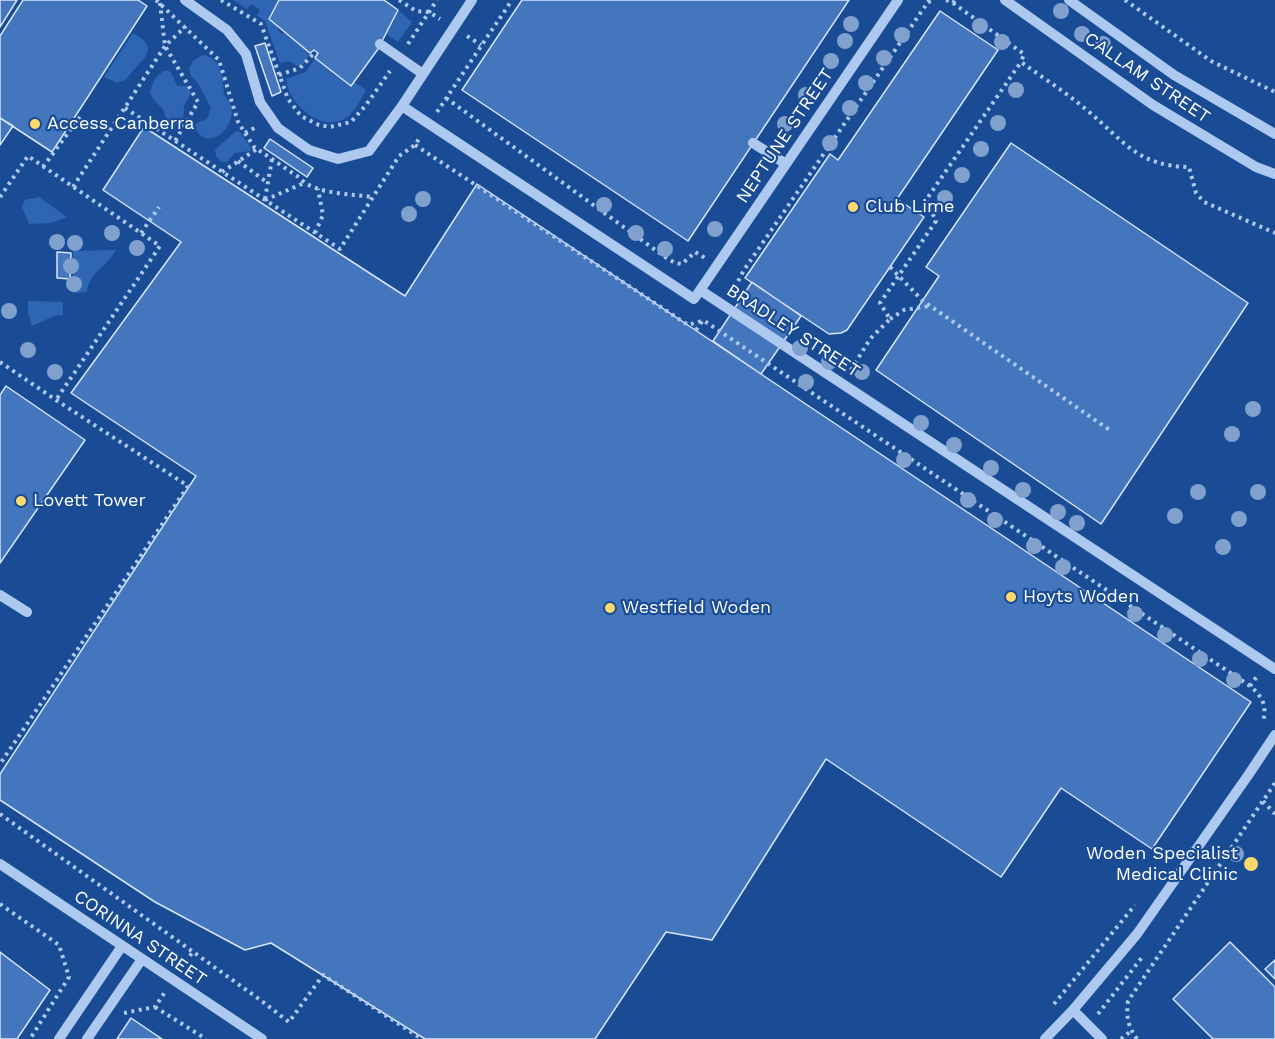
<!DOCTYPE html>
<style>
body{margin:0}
canvas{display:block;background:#1a4c96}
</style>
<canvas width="1275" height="1039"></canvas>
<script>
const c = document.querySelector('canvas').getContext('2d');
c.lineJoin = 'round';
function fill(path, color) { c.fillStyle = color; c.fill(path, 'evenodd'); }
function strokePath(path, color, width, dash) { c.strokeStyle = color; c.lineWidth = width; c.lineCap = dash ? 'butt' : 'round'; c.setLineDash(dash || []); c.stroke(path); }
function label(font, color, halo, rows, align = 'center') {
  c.font = font + ' "Work Sans",sans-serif'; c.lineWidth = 4.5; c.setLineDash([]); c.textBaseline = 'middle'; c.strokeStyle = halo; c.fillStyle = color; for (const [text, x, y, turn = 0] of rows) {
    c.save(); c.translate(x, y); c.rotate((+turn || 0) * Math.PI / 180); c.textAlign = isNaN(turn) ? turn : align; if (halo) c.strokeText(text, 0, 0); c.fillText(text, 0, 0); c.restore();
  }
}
fill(new Path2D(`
 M233,0H278L268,19L278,27L277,29L282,34L284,32L310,53L303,64L298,66L289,61L280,63L265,21L257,16L260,10L251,4L247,9Z
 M398,10L412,22L398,42L386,34Z
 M133,33C165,51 137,61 127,79L117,83L104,77Z
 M202,55C222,57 223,79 224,95C249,119 206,159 195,126L197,123L207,119L211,108L198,83L191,76L189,69L192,62Z
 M315,58L350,86L354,82L366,90C361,99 355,111 347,117C323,135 288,104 286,79L306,72Z
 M163,71H169L172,74L177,86H186L191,93L184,106L183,119L175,126L167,122L163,109L153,99L150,92L154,80Z
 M236,131L240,132L251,148L250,151L235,153L227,162H221L216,156L215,150Z
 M39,197L67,217L51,223L29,224L22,207L25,200Z
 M116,250C107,267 89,272 87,292L73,293V251Z
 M28,301L63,302V315L54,316L32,326L28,313Z`), '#2e66b4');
const building = new Path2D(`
 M0,0H17L0,27Z
 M23,0H138L147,6L52,152L0,118V36Z
 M279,0H384L398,10L378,49L351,86L315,58L318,53L314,50L310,53L269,19Z
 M522,0H849L688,241L462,90Z
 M940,11L998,50L897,199L924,217L847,330L841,333L829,334L745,278L830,154L838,160Z
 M265,43L281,92L272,96L255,46Z
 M0,118L13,126L0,145Z
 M144,127L405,296L477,184L1251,702L1152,849L1061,788L1001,877L826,759L712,940L666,932L595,1039H425L271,943L245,950L155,902L0,800V774L196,476L71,393L181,242L103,190Z
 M270,139L313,168L307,177L264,148Z
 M1011,143L1248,303L1101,524L876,370L939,276L926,267Z
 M57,252L71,253L70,279L57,278Z
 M752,282L801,316L761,374L713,341Z
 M6,386L85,440L0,563V395Z
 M1230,942L1275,987V1039H1213L1173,999Z
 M0,952L50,990L17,1039H0Z
 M1275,960V979L1265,969Z
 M131,1018L162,1039H117Z`);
fill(building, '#4376bd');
strokePath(building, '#d4e4fb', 1.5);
strokePath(new Path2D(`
 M156,0L219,60L238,122L254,147L300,178C313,194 352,194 372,197
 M221,0L261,24L288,99L301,116L319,125L330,127L351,122L366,105L390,71
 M399,0L416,11L429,12L440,19
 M946,0L953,3L955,0
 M1125,0L1211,61L1275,92
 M160,3L165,46L198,102L175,141
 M953,3L1024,54L1021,62C1043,78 1067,93 1088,111C1124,141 1137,166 1189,167L1196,193L1204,202L1275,233
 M467,36L481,45
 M408,44L437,0
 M279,75L300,68L316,51
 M446,98L665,257L675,263L682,264L695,252L705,258
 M125,108L340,249L399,156L415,145L421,136
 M437,112L512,0
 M245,133L258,126
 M415,145L688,325L702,321
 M238,161L268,183
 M43,167L80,117
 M222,172L257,149
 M73,187L165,46L186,26
 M0,197L28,156L160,246L56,400
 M265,199L272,159
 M265,200L304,183
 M141,233L159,207
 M315,233L323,215L318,189
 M890,267L923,301L1111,431
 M737,295L735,287L744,270L928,2L934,0
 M890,319L904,310L930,306
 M696,330L703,320L1250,686C1263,697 1267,706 1263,722
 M0,362L56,400L188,486L0,764
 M851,370L870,339L890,319L880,303L936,221L926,200L1021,62
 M1250,686L1258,675
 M1263,801L1275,814
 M0,814L259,999L289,1022L323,975L422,1039
 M0,904L59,945L69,977L30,1039
 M181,968L192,953
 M1054,1004L1135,905
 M155,1007L206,1039
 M124,1013L155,1007L165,992
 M1098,1014L1143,956
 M1121,1039L1131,1031
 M1137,1039C1128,1027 1126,1016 1128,1001L1275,783`), '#adc9f0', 4, [3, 4.5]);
strokePath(new Path2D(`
 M185,0L227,30L246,54L260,102L278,128L309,150L338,159L369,151L402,106L472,0
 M1005,0L1153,105L1256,167L1275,174
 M1069,0L1174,75L1275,134
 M380,44L423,74
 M402,106L694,299L898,0
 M753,143L786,164
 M700,290L1275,669
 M0,595L27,612
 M0,864L262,1039
 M1073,1010L1102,1039
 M59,1039L122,946
 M87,1039L142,959
 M1045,1039L1073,1010L1137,934L1249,774L1275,735`), '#adc9f0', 10);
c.fillStyle = '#80a0ce';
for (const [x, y] of [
 [1061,11],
 [851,24],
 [980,26],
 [1082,34],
 [902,35],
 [845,41],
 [1002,42],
 [1103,44],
 [884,58],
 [831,61],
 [866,83],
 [1016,90],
 [806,95],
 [850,108],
 [998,123],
 [785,124],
 [830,143],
 [981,149],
 [962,175],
 [945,198],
 [423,199],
 [604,205],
 [409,214],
 [715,229],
 [112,233],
 [636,233],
 [57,242],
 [75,243],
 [137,248],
 [665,249],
 [71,266],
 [74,284],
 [9,311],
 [800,348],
 [28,350],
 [829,362],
 [55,372],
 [862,372],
 [806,382],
 [1253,409],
 [921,423],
 [1232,434],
 [954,445],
 [904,460],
 [991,468],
 [1023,490],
 [1198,492],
 [1258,492],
 [968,500],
 [1058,512],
 [1175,516],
 [1239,519],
 [995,520],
 [1077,523],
 [1034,546],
 [1223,547],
 [1063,567],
 [1135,614],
 [1165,635],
 [1200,659],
 [1234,680],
 [1236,854]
]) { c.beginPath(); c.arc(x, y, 8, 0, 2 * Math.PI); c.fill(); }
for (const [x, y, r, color] of [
 [35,124,6,"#ffd96c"],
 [853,207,6,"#ffd96c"],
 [21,501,6,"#ffd96c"],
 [1011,597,6,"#ffd96c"],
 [610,608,6,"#ffd96c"],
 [1251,864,8,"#ffd96c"]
]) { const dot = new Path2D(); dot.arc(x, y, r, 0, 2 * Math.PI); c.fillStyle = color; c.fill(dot); strokePath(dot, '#1a4c96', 2); }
label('18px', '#fff', '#1a4c96', [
 ["CALLAM STREET",1147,78,34],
 ["NEPTUNE STREET",785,136,-56],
 ["BRADLEY STREET",793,331,33],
 ["CORINNA STREET",140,938,34]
]);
label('18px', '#fff', '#1a4c96', [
 ["Access Canberra",47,124],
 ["Club Lime",865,207],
 ["Lovett Tower",33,501],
 ["Hoyts Woden",1023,597],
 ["Westfield Woden",622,608],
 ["Woden Specialist",1238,854,"right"],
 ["Medical Clinic",1238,875,"right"]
], 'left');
</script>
